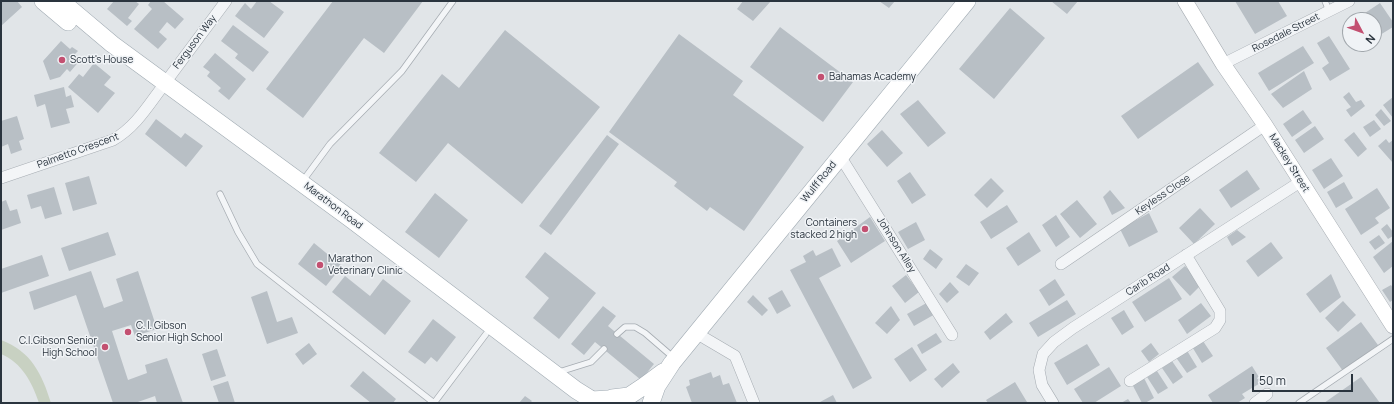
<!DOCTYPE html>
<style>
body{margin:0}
#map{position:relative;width:1394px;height:404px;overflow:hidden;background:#e1e5e8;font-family:Manrope,sans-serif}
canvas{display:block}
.frame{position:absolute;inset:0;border:2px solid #2a343e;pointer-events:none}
.north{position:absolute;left:1342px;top:12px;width:40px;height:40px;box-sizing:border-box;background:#f0f3f6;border:1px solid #a1a7ac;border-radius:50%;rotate:131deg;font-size:11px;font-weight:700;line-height:16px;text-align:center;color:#2a343e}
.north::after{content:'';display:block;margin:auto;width:14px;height:18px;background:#c35071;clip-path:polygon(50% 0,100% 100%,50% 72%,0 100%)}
.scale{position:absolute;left:1252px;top:374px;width:101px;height:18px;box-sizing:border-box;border:2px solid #2a343e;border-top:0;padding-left:5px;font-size:12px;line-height:14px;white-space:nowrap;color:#2a343e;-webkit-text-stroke:3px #f0f3f6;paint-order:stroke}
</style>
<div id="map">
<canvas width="1394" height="404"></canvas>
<div class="frame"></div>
<div class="north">N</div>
<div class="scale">50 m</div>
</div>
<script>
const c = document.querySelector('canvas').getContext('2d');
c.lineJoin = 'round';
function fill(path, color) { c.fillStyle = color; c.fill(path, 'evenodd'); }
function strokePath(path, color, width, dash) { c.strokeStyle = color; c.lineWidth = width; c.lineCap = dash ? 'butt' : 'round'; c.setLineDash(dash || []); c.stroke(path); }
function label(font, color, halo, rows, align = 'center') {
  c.font = font + ' Manrope,sans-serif'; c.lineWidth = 3; c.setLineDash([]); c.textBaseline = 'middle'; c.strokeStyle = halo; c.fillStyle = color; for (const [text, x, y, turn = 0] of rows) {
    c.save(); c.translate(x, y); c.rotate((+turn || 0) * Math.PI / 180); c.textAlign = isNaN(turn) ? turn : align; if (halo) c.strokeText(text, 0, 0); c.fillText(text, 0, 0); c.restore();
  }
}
fill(new Path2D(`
 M1,340C31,351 42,374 51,403H39C32,382 22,363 1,354Z`), '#c8d1c2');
fill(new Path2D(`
 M1,1H17L22,7L1,26Z
 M114,1H135L139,4L128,18L132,21L127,26L107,9Z
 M151,1H163L184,19L175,29L167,22L159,32L167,39L158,49L134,29L152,9L148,5Z
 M257,1H269L284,12L264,38L235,16L245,3L251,9Z
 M333,1H423L384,53L364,38L303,118L266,89Z
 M743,1H771L753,21L737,9Z
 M879,1H895L889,8Z
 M1051,1H1078L1067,14Z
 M1235,1H1278L1287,16L1255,34Z
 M1380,3L1393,22V27L1380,35L1374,26V20H1370L1365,13Z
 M1010,8L1045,38L994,99L959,69Z
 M233,25L269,52L253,72L235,58L238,54L221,41Z
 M780,27L853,82L823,122L750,67Z
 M505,30L600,107L522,204L448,143L416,182L379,153L442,74L459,88Z
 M679,34L743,81L733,95L804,147L744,231L710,207L707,211L674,186L677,182L609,132Z
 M1329,36L1350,69L1330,81L1322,68L1329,63L1317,43Z
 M61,41L70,49L72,47L78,51L75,54L81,59L70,72L67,69L60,77L50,80L43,61Z
 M1303,46L1314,63L1269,91L1258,73Z
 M215,53L246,79L229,100L218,91L221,88L207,76L210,72L203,67Z
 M1198,62L1214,85L1138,139L1121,116Z
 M94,63L111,77L104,85L115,93L98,113L68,87L79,74L83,77Z
 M1304,71L1312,89L1283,108L1271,94Z
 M64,87L66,97L71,95L74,107L66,109L70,123L51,128L45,104L37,107L34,95Z
 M1349,92L1356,102L1361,100L1365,106L1351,117L1346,110L1351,107L1343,97Z
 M1393,97V118L1383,105Z
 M918,100L946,133L928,147L900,114Z
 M1381,109L1391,121L1384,126L1375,115Z
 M1303,110L1312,123L1292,137L1283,124Z
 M17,116L24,139L19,141L22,150L11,154L8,144L1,147V121Z
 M156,119L181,138L185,133L203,146L186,167L145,134Z
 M1374,120L1381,129L1370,137L1363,127Z
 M1315,126L1324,139L1304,153L1295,140Z
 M882,130L903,153L887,167L867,144Z
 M1354,132L1367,149L1358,157L1344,140Z
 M607,135L619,144L551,235L539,226Z
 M1386,139L1389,143L1393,140V163L1378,146Z
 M1331,158L1343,176L1324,189L1312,170Z
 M1247,170L1260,189L1231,208L1219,190Z
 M910,172L926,195L912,204L897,181Z
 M89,176L97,204L73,211L65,183Z
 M991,178L1004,191L987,208L974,195Z
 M1344,182L1353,198L1336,208L1327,192Z
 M54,187L62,214L45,219L41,206L31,209L27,195Z
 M1377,188L1390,208L1375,218L1379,223L1361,235L1345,209Z
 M1110,190L1125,208L1112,215L1103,197Z
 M435,193L468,220L439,258L405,232Z
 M6,200L10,211L17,209L21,223L1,230V202Z
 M1077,200L1097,224L1080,238L1060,214Z
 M1007,205L1018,222L991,239L980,222Z
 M1200,208L1215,224L1194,244L1179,228Z
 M1149,213L1158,232L1129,247L1120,229Z
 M1056,215L1070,237L1056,247L1042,225Z
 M870,217L885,241L851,263L837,241Z
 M916,222L925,240L908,249L898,232Z
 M1387,224L1393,232V236L1388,239L1381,229Z
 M1237,230L1246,237L1232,246L1227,237Z
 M108,232L116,255L69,271L61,248Z
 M1029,232L1041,251L1018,266L1006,248Z
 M1379,235L1385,243L1375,250L1369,242Z
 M1393,241V266L1384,273L1373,257Z
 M1271,242L1283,258L1258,277L1246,261Z
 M314,243L342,266L326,286L298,264Z
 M832,248L841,266L819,278L872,378L853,389L790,270L806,262L803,256L813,250L816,256Z
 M930,249L943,259L936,269L923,259Z
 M545,252L596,293L559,339L533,318L549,298L525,277Z
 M42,255L49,276L1,293V269Z
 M966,264L979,273L969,286L956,277Z
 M1185,266L1202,284L1190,296L1172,277Z
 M91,271L104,308L123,301L116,279L138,271L157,329L135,336L131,325L112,331L128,380L147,373L145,365L167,358L183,403H157L155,396L135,403H113L76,295L34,310L29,292Z
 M1331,274L1341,297L1320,313L1306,294Z
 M906,275L919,292L905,303L892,286Z
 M345,276L370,296L383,279L411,301L385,335L332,292Z
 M1169,278L1182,299L1145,322L1132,302Z
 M1055,279L1065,295L1049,306L1039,290Z
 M950,282L959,292L947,303L939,294Z
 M1391,285L1393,288V300L1390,302L1382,290Z
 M782,290L791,306L777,314L768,298Z
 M267,291L277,322L292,317L298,333L267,344L251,297Z
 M753,295L768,310L762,316L747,302Z
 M1067,300L1076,314L1038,337L1029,323Z
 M930,301L937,313L914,326L907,314Z
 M1343,301L1356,315L1338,332L1325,318Z
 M1201,303L1211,316L1187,334L1178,320Z
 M603,306L616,316L608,326L654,364L641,380L595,342L584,355L571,344Z
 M891,306L900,320L887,334L875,323Z
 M1124,310L1134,327L1122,335L1111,318Z
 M1006,313L1013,322L990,340L984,332Z
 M433,319L456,337L437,362L431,357L425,364L408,352Z
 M1361,322L1378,345L1343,371L1326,348Z
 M936,333L942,342L922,354L917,345Z
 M1201,338L1213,356L1202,363L1191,345Z
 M309,343L317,354L303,365L295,354Z
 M1151,343L1159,354L1149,362L1141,351Z
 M1087,344L1100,365L1067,385L1054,363Z
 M912,347L927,370L910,382L894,359Z
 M217,349L226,376L211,381L202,354Z
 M1186,349L1197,367L1187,373L1175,356Z
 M1172,361L1183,377L1173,384L1162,368Z
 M953,363L960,372L942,388L934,379Z
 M1252,366L1262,382L1242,394L1245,398L1237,403H1213L1208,395Z
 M1109,367L1121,386L1094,403H1083L1074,389Z
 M363,371L396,399L393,403H371L350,386Z
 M1157,371L1168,388L1158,394L1147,377Z
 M711,372L713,378L720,375L723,385L729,383L737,403H692L686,387L690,385L689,380Z
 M1361,377L1380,403H1324Z
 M1144,378L1154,398L1145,403H1142L1132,384Z
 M228,381L235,403H219L213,386Z
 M1015,382L1027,402L1026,403H988L986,400Z
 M833,395L837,403H821L820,402Z
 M525,396L532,401L530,403H519Z
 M1128,399L1131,403H1121Z`), '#b8bfc5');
const service = new Path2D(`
 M1325,1L1329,11
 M302,182L330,144L402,71L453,1
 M220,194L238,232L257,264L434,403
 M617,334L625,327H635L645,333L674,358
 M559,372L591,362L604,349
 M434,403L486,334
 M1299,403L1393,339`);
const minor = new Path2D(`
 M1223,64L1349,1
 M165,83L226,1
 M840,156L952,335
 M1,178L113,140C134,128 146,109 160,90
 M1061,264L1265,125
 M696,333L735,356L754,403
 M1130,381L1215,328L1220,320V311L1186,255
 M1053,403L1042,385L1039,370L1043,354L1054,342L1073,328L1300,182
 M1255,403L1267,394`);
const secondary = new Path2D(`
 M1185,1L1223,64L1265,125L1393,326`);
const primary = new Path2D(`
 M43,1L68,22
 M61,1L112,44L352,220L576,390L592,400L608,399
 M612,398L629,396L644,386L663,372
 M651,403L657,386L672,363L967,1`);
strokePath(service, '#a6acb2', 7);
strokePath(minor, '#a6acb2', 12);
strokePath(secondary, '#a6acb2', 16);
strokePath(primary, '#a1abb3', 18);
strokePath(service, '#f3f5f7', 5.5);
strokePath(minor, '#f3f5f7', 11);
strokePath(secondary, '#fff', 15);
strokePath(primary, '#fff', 17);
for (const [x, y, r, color] of [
 [62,60,4,"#c35071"],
 [821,77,4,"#c35071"],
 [865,229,4,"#c35071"],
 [320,265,4,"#c35071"],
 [128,332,4,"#c35071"],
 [105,347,4,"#c35071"]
]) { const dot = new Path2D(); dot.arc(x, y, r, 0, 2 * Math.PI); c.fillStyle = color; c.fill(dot); strokePath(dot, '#f0f3f6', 1.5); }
label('10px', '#2a343e', '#f0f3f6', [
 ["Rosedale Street",1286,33,-27],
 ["Ferguson Way",195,42,-53],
 ["Palmetto Crescent",78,151,-20],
 ["Mackey Street",1289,163,58],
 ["Wulff Road",819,182,-51],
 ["Keyless Close",1163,195,-34],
 ["Marathon Road",333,206,37],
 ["Johnson Alley",896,245,58],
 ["Carib Road",1148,280,-33]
]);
label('10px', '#2a343e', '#f0f3f6', [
 ["Scott's House",70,60],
 ["Bahamas Academy",829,77],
 ["Containers",857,223,"right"],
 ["stacked 2 high",857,235,"right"],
 ["Marathon",328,259],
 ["Veterinary Clinic",328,271],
 ["C. I. Gibson",136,326],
 ["Senior High School",136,338],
 ["C.I.Gibson Senior",97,341,"right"],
 ["High School",97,353,"right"]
], 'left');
</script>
